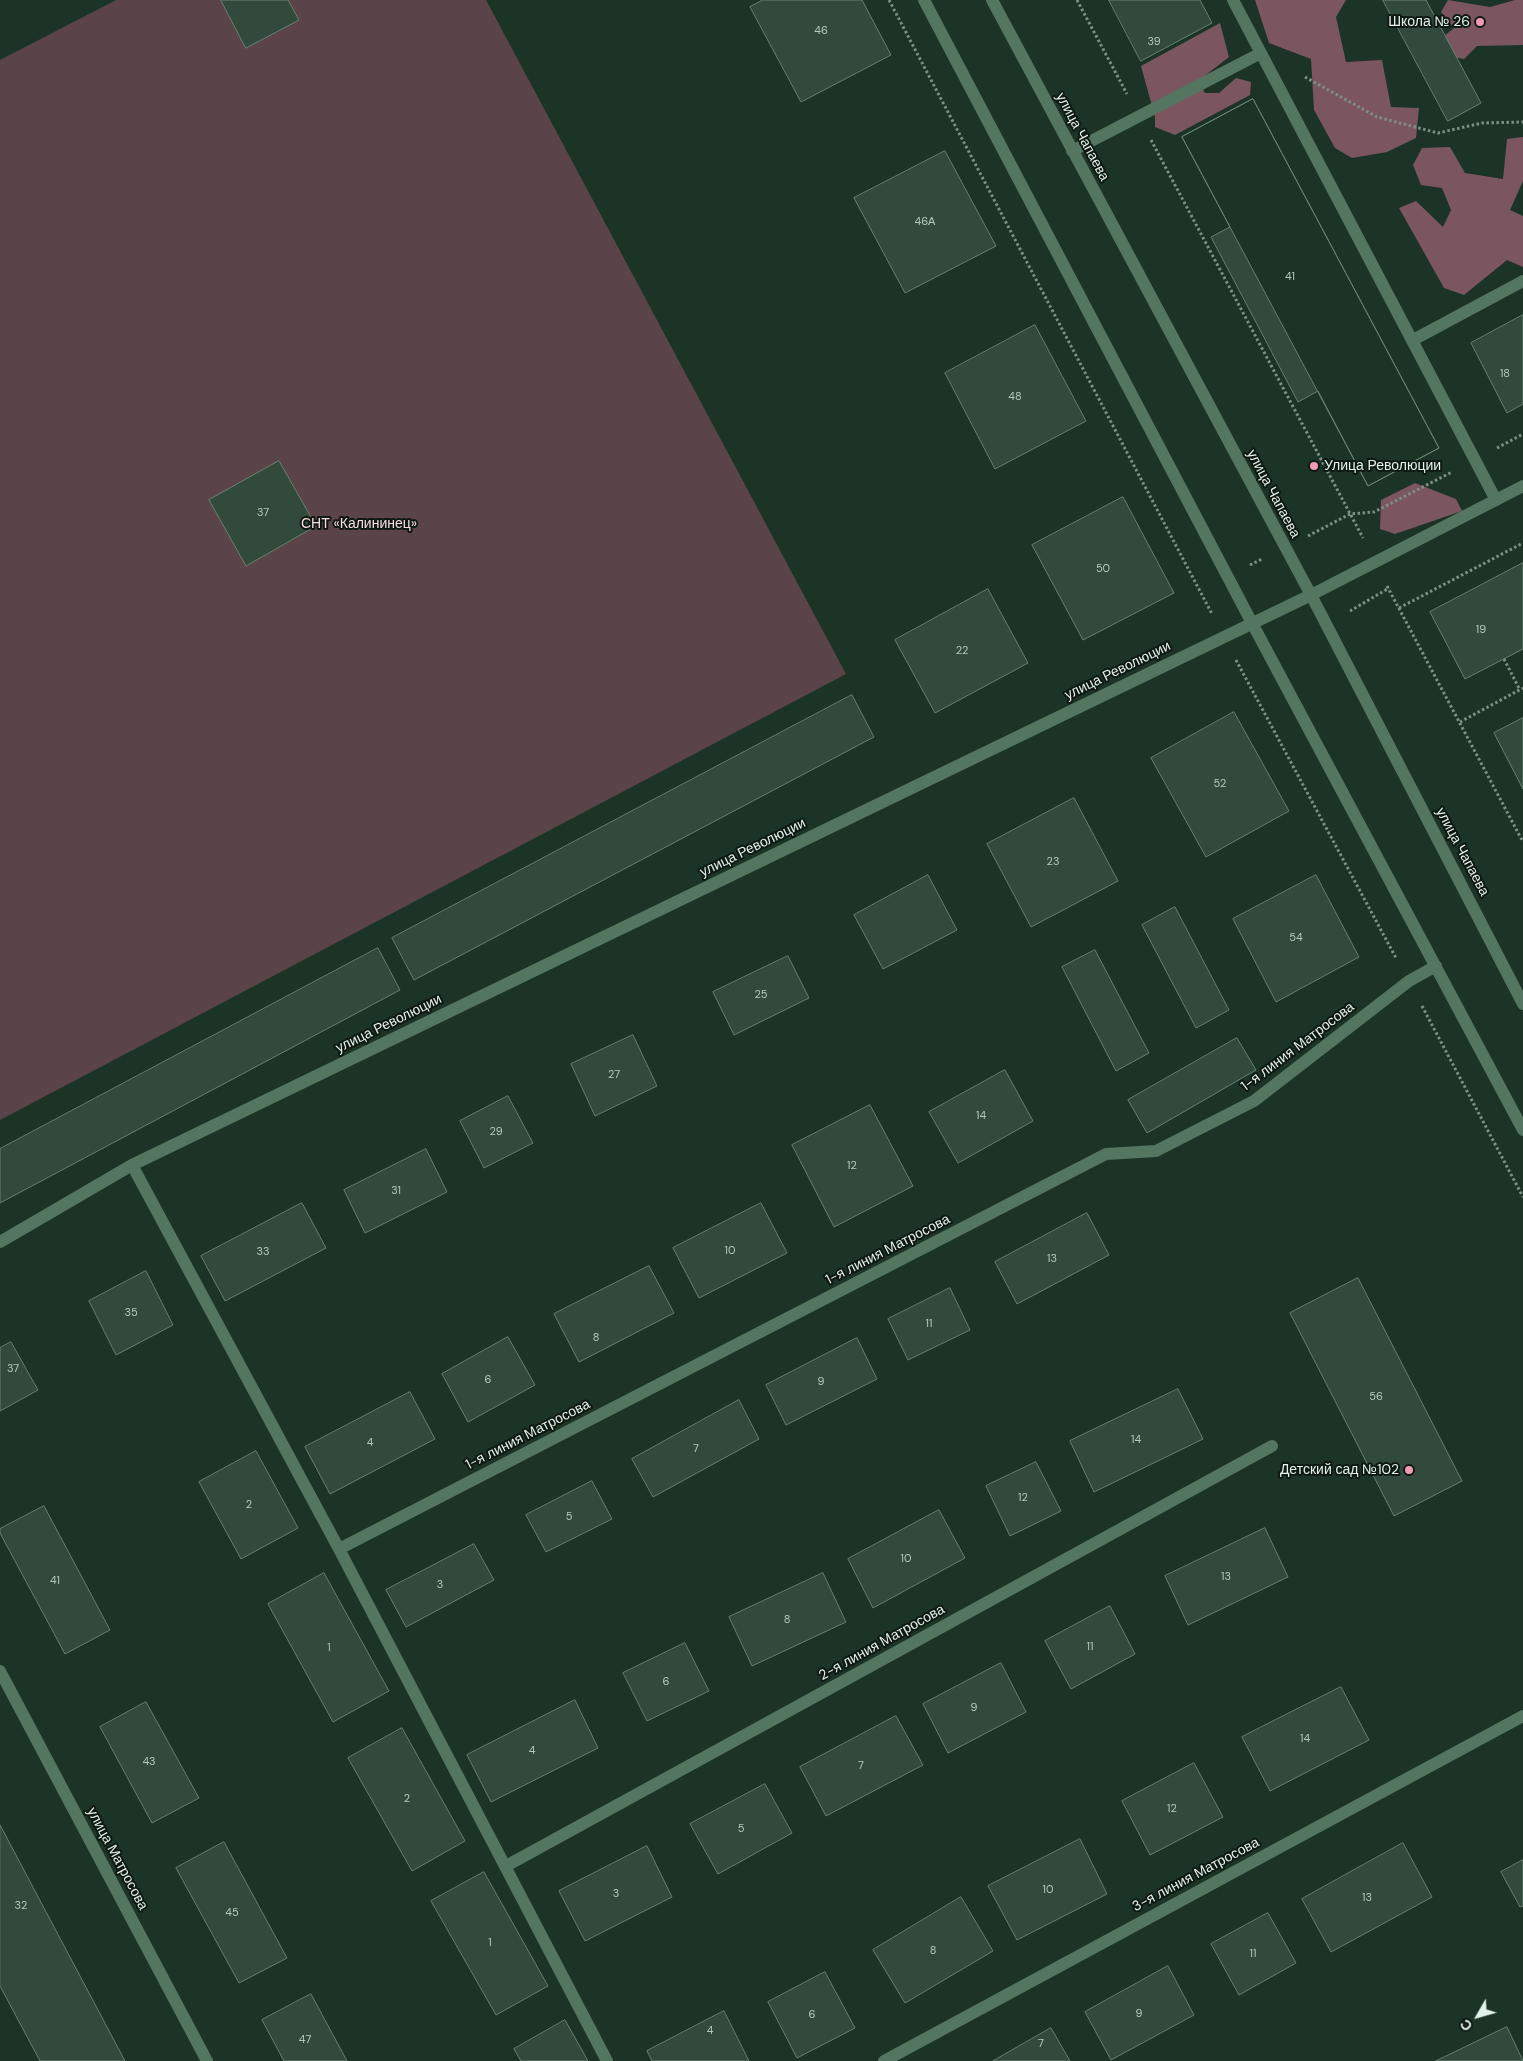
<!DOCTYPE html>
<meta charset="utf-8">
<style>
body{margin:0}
#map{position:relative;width:1523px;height:2061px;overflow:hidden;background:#1b3425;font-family:"DM Sans",sans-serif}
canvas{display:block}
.north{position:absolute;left:1453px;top:1991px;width:50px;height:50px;-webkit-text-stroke:4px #0e1912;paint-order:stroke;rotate:232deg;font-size:14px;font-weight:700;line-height:20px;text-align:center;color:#e4f3e9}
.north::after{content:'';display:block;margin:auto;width:18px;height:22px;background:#e4f3e9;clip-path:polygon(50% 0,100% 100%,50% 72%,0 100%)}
</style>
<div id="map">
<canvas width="1523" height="2061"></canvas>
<div class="north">С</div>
</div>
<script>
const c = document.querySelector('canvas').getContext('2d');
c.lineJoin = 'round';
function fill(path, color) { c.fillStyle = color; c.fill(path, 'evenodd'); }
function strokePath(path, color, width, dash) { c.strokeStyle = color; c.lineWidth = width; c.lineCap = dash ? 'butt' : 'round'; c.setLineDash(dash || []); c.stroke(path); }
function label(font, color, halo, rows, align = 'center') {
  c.font = font + ' "DM Sans",sans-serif'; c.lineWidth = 4; c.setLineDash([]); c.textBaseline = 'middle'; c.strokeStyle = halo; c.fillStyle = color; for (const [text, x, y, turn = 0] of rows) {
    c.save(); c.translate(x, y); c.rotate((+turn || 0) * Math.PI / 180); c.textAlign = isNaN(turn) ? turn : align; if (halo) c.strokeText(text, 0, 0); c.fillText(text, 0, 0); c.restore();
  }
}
fill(new Path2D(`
 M116,0H486L846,674L0,1120V60Z`), '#5b4449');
fill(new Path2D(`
 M1255,0H1346L1336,17L1346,62L1382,60L1391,107L1419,108L1416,138L1387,152L1352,158L1335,148L1314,110L1311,59L1269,43Z
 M1448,0L1490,7L1515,0H1523V45L1477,46L1464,59L1449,56L1439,40L1454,28L1441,12Z
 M1220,23L1229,57L1198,81L1205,93H1219L1236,78L1251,82L1250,95L1175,135L1155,127V117L1141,66Z
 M1523,137V181L1510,210L1523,216V267L1507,260L1464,295L1444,288L1399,208L1416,201L1443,227L1451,210L1442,188L1421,185L1413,165L1422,148L1450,147L1465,173L1503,179L1507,139Z
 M1415,483L1456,499L1462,511L1395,534L1380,529L1381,500Z`), '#7b565e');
const building = new Path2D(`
 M221,0H288L299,20L246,48Z
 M763,0H862L891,55L801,102L750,7Z
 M1109,0H1200L1212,23L1141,61Z
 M1383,0H1426L1481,103L1448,121Z
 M1253,99L1439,448L1368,486L1318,391L1298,402L1211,237L1230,227L1182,137Z
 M1253,99L1439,448L1368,486L1182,137Z
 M945,151L996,246L905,293L854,198Z
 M1523,315V404L1507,413L1471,343Z
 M1035,325L1086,421L995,469L945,373Z
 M279,461L316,526L246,566L209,500Z
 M1123,497L1174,593L1083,640L1032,545Z
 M1523,563V649L1465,679L1430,612Z
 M988,589L1028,663L935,713L895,640Z
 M852,695L874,737L414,980L392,938Z
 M1234,712L1289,811L1206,857L1151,758Z
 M1523,718V789L1494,733Z
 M1074,798L1118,881L1031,927L987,844Z
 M928,875L957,930L883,969L854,915Z
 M1316,875L1359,957L1276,1002L1233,919Z
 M1175,907L1229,1010L1196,1028L1142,925Z
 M378,948L400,990L0,1203V1149Z
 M1095,950L1149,1053L1116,1071L1062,967Z
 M788,956L809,998L734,1035L713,992Z
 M633,1035L657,1086L595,1116L571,1064Z
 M1237,1038L1256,1070L1147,1133L1128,1100Z
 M1005,1070L1033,1121L958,1163L929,1112Z
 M508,1096L533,1143L484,1168L460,1121Z
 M870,1105L913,1186L834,1227L792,1145Z
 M426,1149L447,1192L365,1233L344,1190Z
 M302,1203L326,1248L225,1301L201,1256Z
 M761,1203L787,1253L699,1298L673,1248Z
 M1087,1213L1109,1255L1017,1304L995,1262Z
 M649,1266L674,1313L579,1362L554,1314Z
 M146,1271L173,1325L116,1355L89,1301Z
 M1358,1278L1462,1481L1394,1516L1290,1313Z
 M950,1288L970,1330L908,1360L888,1319Z
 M508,1337L535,1385L468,1422L442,1374Z
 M857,1338L877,1379L786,1425L766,1385Z
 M11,1342L38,1390L0,1411V1348Z
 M1178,1389L1203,1439L1094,1492L1070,1441Z
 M410,1392L435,1439L330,1494L305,1447Z
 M739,1400L759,1439L653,1497L632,1459Z
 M256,1451L298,1528L241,1559L199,1482Z
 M1036,1462L1061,1511L1010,1536L986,1486Z
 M592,1481L612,1519L546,1552L526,1515Z
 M44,1506L110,1630L65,1654L0,1533V1529Z
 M939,1510L965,1558L873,1608L848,1559Z
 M1265,1528L1288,1577L1188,1625L1165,1576Z
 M474,1544L494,1580L406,1627L386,1590Z
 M324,1573L389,1691L333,1722L268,1604Z
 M823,1573L846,1622L752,1666L729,1617Z
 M1110,1606L1135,1654L1071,1689L1045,1641Z
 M685,1643L709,1691L647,1721L623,1673Z
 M1001,1663L1026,1712L948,1753L923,1704Z
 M1341,1687L1369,1740L1270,1791L1242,1737Z
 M575,1700L598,1748L491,1802L467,1755Z
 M146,1702L199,1798L152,1823L100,1727Z
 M896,1716L923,1765L826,1816L800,1767Z
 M402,1728L465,1841L412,1871L348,1758Z
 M1194,1763L1223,1817L1150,1855L1122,1801Z
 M765,1784L792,1833L718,1874L690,1824Z
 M0,1825L125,2061H40L0,1986Z
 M1080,1839L1107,1894L1017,1940L988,1886Z
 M224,1842L287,1958L239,1983L176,1868Z
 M1403,1843L1432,1897L1331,1952L1302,1899Z
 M647,1846L672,1897L585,1941L559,1891Z
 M1523,1860V1906L1520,1907L1501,1872Z
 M484,1872L548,1986L496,2015L431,1901Z
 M961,1897L993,1951L905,2003L873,1950Z
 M1268,1913L1296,1963L1239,1995L1211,1944Z
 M1168,1966L1194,2015L1111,2060L1085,2012Z
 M825,1972L855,2028L797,2058L768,2002Z
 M311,1994L347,2061H284L262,2020Z
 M724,2011L749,2061H652L647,2051Z
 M565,2020L588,2061H521L514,2049Z
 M1507,2027L1523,2061H1436Z
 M1051,2028L1070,2061H993Z`);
fill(building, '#314a3b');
strokePath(building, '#65816f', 1);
strokePath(new Path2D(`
 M889,0L1212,614
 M1077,0L1127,94
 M1305,77L1377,117L1438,133L1482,123L1523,122
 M1151,140L1363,538
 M1497,448L1523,434
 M1308,536L1350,514L1374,512L1452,472
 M1250,565L1262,559
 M1387,586L1523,842
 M1399,608L1523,543
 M1350,611L1389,588
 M1504,659L1520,690
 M1236,660L1396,958
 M1460,722L1523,688
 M1422,1006L1523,1197`), '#7c9083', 3, [2.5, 2.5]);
strokePath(new Path2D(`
 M1233,0L1496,500
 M1072,151L1261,53
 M1413,340L1523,281`), '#547560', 12);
strokePath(new Path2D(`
 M132,1165L339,1549L607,2061
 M0,1242L132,1165L1311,595L1523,486
 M339,1549L1106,1154L1156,1151L1254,1101L1409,981L1436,966
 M0,1671L207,2061
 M506,1866L1272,1446
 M884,2061L1523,1716`), '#547560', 12);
strokePath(new Path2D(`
 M924,0L1252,623L1523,1130
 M992,0L1311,595L1523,1004`), '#547560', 12);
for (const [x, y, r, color] of [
 [1480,22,5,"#f29ab0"],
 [1314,466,5,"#f29ab0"],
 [1409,1470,5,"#f29ab0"]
]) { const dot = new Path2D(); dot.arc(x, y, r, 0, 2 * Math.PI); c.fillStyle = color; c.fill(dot); strokePath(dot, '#0e1912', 2); }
label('11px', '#b7c9be', null, [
 ["46",821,31],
 ["39",1154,42],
 ["46А",925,222],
 ["41",1290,277],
 ["18",1505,374],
 ["48",1015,397],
 ["37",263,513],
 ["50",1103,569],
 ["19",1481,630],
 ["22",962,651],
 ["52",1220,784],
 ["23",1053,862],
 ["54",1296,938],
 ["25",761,995],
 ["27",614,1075],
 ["14",981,1116],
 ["29",496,1132],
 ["12",852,1166],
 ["31",396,1191],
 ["10",730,1251],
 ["33",263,1252],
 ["13",1052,1259],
 ["35",131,1313],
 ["11",929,1324],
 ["8",596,1338],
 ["37",13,1369],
 ["6",488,1380],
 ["9",821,1382],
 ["56",1376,1397],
 ["14",1136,1440],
 ["4",370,1443],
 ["7",696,1449],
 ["12",1023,1498],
 ["2",249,1505],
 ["5",569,1517],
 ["10",906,1559],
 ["13",1226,1577],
 ["41",55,1581],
 ["3",440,1585],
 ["8",787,1620],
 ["11",1090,1647],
 ["1",329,1648],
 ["6",666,1682],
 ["9",974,1708],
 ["14",1305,1739],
 ["4",532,1751],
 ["43",149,1762],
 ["7",861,1766],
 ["2",407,1799],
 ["12",1172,1809],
 ["5",741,1829],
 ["10",1048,1890],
 ["3",616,1894],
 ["13",1367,1898],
 ["32",21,1906],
 ["45",232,1913],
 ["1",490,1943],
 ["8",933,1951],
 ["11",1253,1954],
 ["9",1139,2014],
 ["6",812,2015],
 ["4",710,2031],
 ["47",305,2040],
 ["7",1041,2044]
]);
label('14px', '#e4f3e9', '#0e1912', [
 ["Школа № 26",1470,22],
 ["Улица Революции",1324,466,"left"],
 ["Детский сад №102",1399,1470]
], 'right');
label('14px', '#e4f3e9', '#0e1912', [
 ["улица Чапаева",1082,137,62],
 ["улица Чапаева",1273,494,62],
 ["улица Революции",1118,671,-26],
 ["улица Революции",753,848,-26],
 ["улица Чапаева",1462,852,62],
 ["улица Революции",389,1024,-26],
 ["1-я линия Матросова",1298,1047,-37],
 ["1-я линия Матросова",888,1250,-27],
 ["1-я линия Матросова",528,1435,-27],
 ["2-я линия Матросова",882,1643,-29],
 ["улица Матросова",117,1859,62],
 ["3-я линия Матросова",1196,1875,-28]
]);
label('14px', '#f8dce1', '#0e1912', [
 ["СНТ «Калининец»",359,524]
]);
</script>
